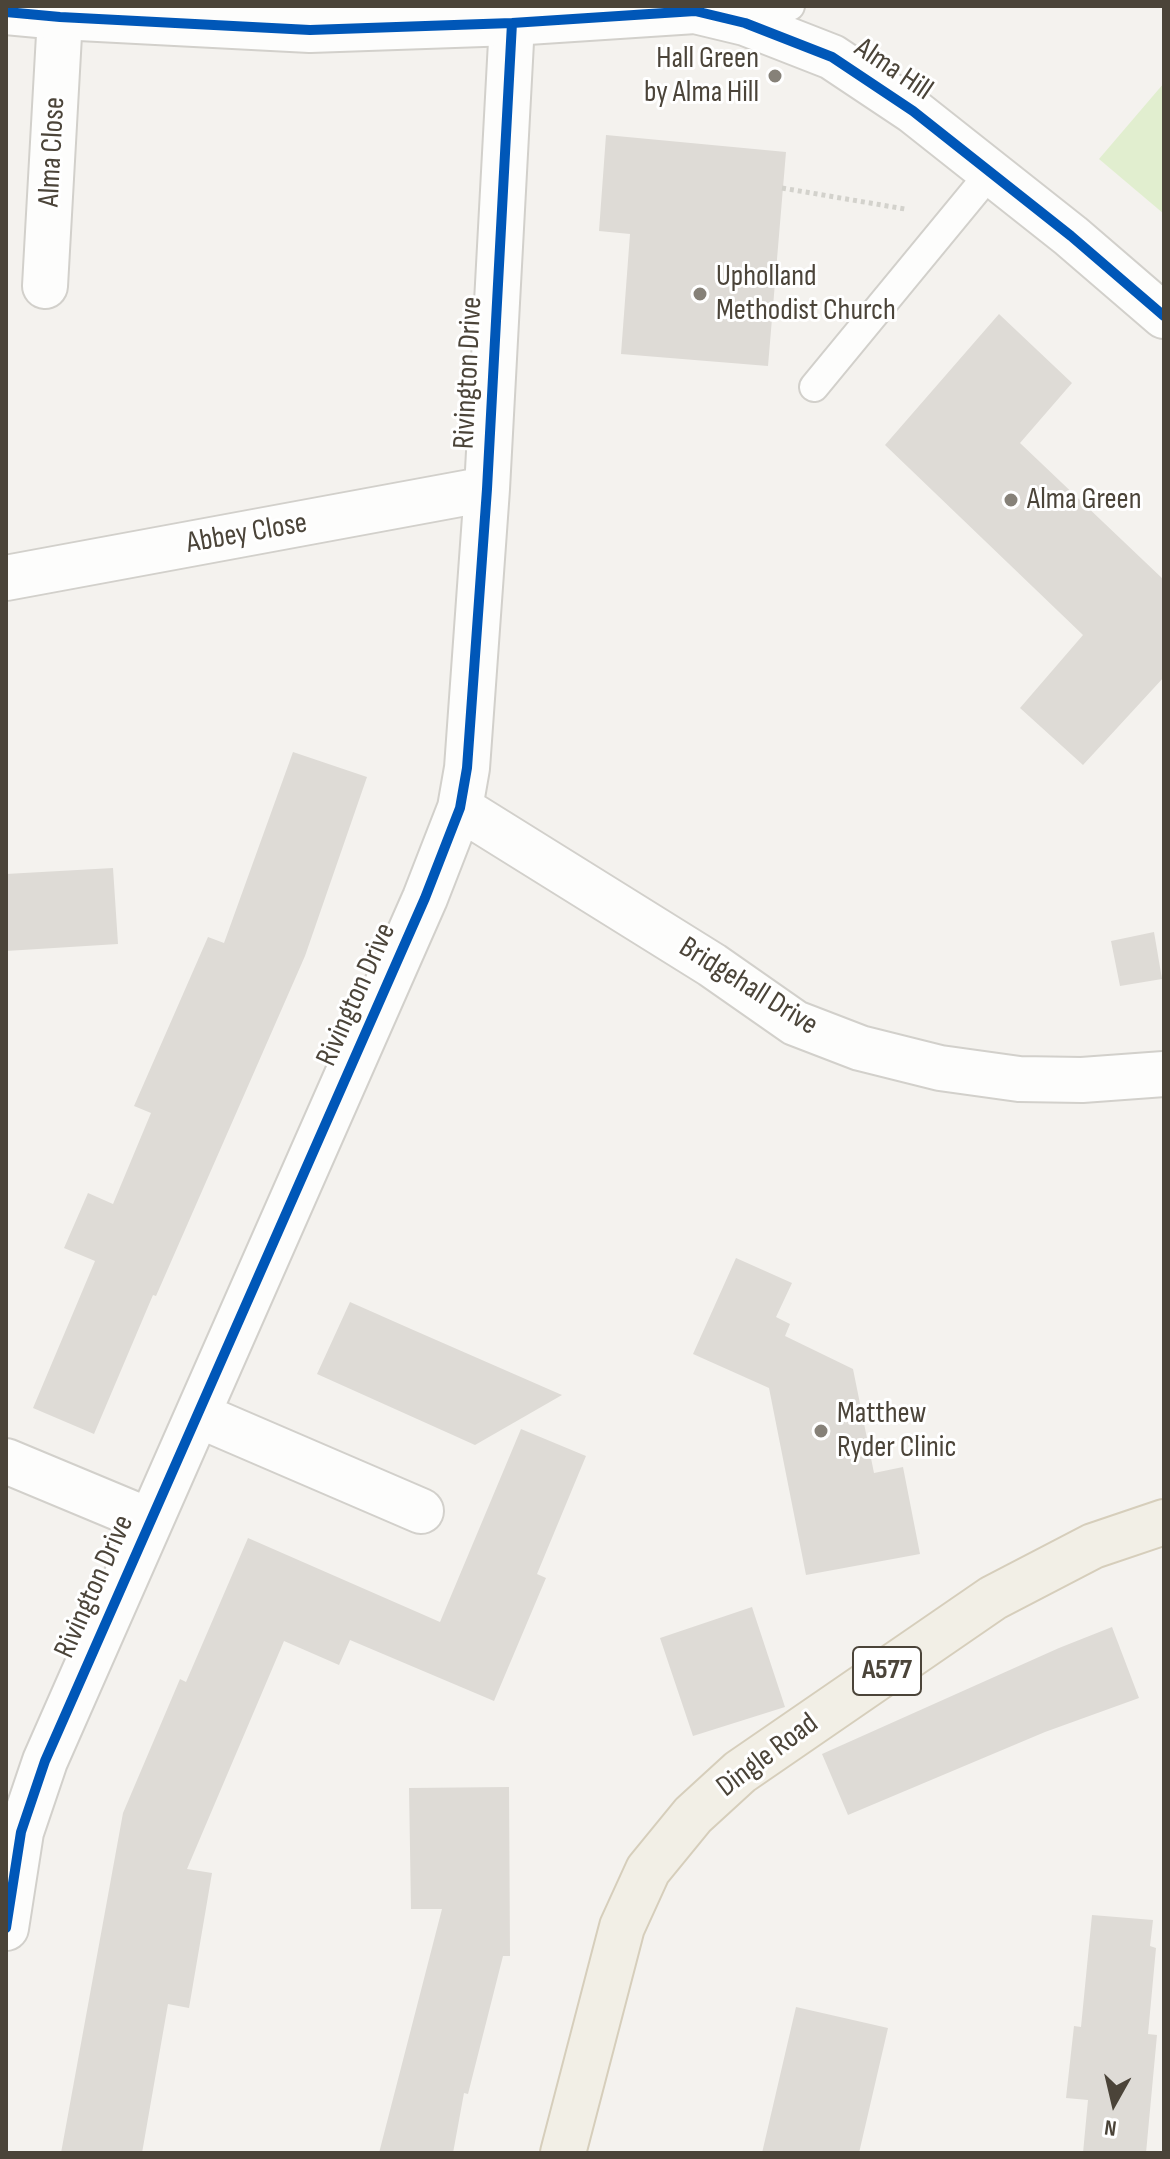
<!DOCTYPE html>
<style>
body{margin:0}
#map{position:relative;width:1170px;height:2159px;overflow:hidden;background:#f4f2ee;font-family:"Sofia Sans Condensed",sans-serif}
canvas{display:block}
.frame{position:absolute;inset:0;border:8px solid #4b4439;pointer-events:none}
.north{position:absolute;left:1074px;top:2063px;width:80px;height:80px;-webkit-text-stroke:6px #fff;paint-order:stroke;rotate:188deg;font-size:22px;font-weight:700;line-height:32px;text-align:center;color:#4b4439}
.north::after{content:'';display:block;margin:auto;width:28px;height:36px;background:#4b4439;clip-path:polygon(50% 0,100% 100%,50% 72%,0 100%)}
</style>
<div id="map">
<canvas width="1170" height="2159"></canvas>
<div class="frame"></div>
<div class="north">N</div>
</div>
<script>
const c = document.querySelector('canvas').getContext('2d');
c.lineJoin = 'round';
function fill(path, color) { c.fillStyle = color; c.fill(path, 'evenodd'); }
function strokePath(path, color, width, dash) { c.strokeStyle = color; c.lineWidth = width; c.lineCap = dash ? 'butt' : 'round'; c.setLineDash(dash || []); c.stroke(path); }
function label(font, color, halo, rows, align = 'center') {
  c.font = font + ' "Sofia Sans Condensed",sans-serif'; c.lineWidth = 6; c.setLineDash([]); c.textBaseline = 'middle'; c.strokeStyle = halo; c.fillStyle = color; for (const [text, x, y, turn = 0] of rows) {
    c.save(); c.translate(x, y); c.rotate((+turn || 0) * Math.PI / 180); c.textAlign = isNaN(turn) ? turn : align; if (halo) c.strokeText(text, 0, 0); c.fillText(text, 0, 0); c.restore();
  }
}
fill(new Path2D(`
 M1164,83V214L1099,159Z`), '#e1eecf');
fill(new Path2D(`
 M606,135L786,152L768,366L621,354L630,234L599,231Z
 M999,314L1072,383L1020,443L1164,580V677L1083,765L1020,708L1083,635L885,445Z
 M293,752L367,777L305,956L156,1296L153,1295L94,1434L33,1408L95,1261L64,1248L88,1193L113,1204L151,1113L134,1106L208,937L224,943Z
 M113,868L118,944L6,951V874Z
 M1154,932L1162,979L1120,986L1111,941Z
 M736,1258L792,1283L776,1317L790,1324L785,1336L853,1369L874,1473L903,1467L920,1554L806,1575L769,1388L693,1354Z
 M350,1302L411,1329L562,1395L475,1445L317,1374Z
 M521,1429L586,1456L537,1574L546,1578L494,1701L350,1640L339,1665L284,1641L187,1869L212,1873L189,2008L168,2004L142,2153H61L123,1813L180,1679L186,1682L248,1538L440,1622Z
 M752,1607L785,1707L693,1736L660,1638Z
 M1112,1627L1139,1698L1045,1732L848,1815L822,1754L1059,1648Z
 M509,1787L510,1956H503L468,2094L464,2093L453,2153H379L442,1909H411L409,1788Z
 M1092,1915L1153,1920L1150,1946L1156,1948L1148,2034L1157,2035L1146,2153H1083L1088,2100L1066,2098L1074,2026L1081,2027Z
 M796,2007L888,2028L859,2153H762Z`), '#dedbd6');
const service = new Path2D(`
 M745,23L790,6
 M814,387L991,172`);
const minor = new Path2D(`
 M45,286L60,17
 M6,578L487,489
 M460,808L712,965L795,1023L860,1048L940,1068L1019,1079L1082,1080L1164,1074
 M198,1415L421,1511
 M6,1461L150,1521
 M6,1928L21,1832L45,1761L425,898L460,808L467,768L487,489L512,23`);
const tertiary = new Path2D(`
 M6,12L60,17L310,30L512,23L695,11L745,23L832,57L913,111L1071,236L1164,316`);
const primary = new Path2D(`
 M563,2153L622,1927L648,1870L693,1815L740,1772L993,1598L1093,1546L1164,1522`);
strokePath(service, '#d2d0cb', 32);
strokePath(minor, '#d2d0cb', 48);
strokePath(tertiary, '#d2d0cb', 48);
strokePath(primary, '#d6cebb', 48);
strokePath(new Path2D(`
 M782,188L905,209`), '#d3d2cc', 5, [4, 4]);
strokePath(service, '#fdfdfc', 28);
strokePath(minor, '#fdfdfc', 44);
strokePath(tertiary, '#fdfdfc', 44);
strokePath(primary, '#f2efe6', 44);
strokePath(new Path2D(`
 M6,12L60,17L310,30L512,23L695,11L745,23L832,57L913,111L1071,236L1164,316
 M6,1928L21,1832L45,1761L425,898L460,808L467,768L487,489L512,23`), '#0057b8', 10);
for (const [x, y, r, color] of [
 [775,76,8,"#868178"],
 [700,294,8,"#868178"],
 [1011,500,8,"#868178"],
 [821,1431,8,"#868178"]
]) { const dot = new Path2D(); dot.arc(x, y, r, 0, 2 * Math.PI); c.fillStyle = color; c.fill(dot); strokePath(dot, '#fff', 3); }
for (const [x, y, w] of [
 [887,1671,68]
]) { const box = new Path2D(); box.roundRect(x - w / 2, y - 24, w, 48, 6); c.fillStyle = '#fff'; c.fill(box); strokePath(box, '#4b4439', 2); }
label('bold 28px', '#4b4439', null, [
 ["A577",887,1671]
]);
label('30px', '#4b4439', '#fff', [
 ["Hall Green",759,59,"right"],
 ["by Alma Hill",759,93,"right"],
 ["Upholland",716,277],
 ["Methodist Church",716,311],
 ["Alma Green",1027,500],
 ["Matthew",837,1414],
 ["Ryder Clinic",837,1448]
], 'left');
label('30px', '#4b4439', '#fff', [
 ["Alma Hill",893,70,34],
 ["Alma Close",53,152,-87],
 ["Rivington Drive",469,373,-87],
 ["Abbey Close",247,534,-10],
 ["Bridgehall Drive",748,987,32],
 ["Rivington Drive",357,995,-66],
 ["Rivington Drive",95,1587,-66],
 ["Dingle Road",768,1756,-37]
]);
</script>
